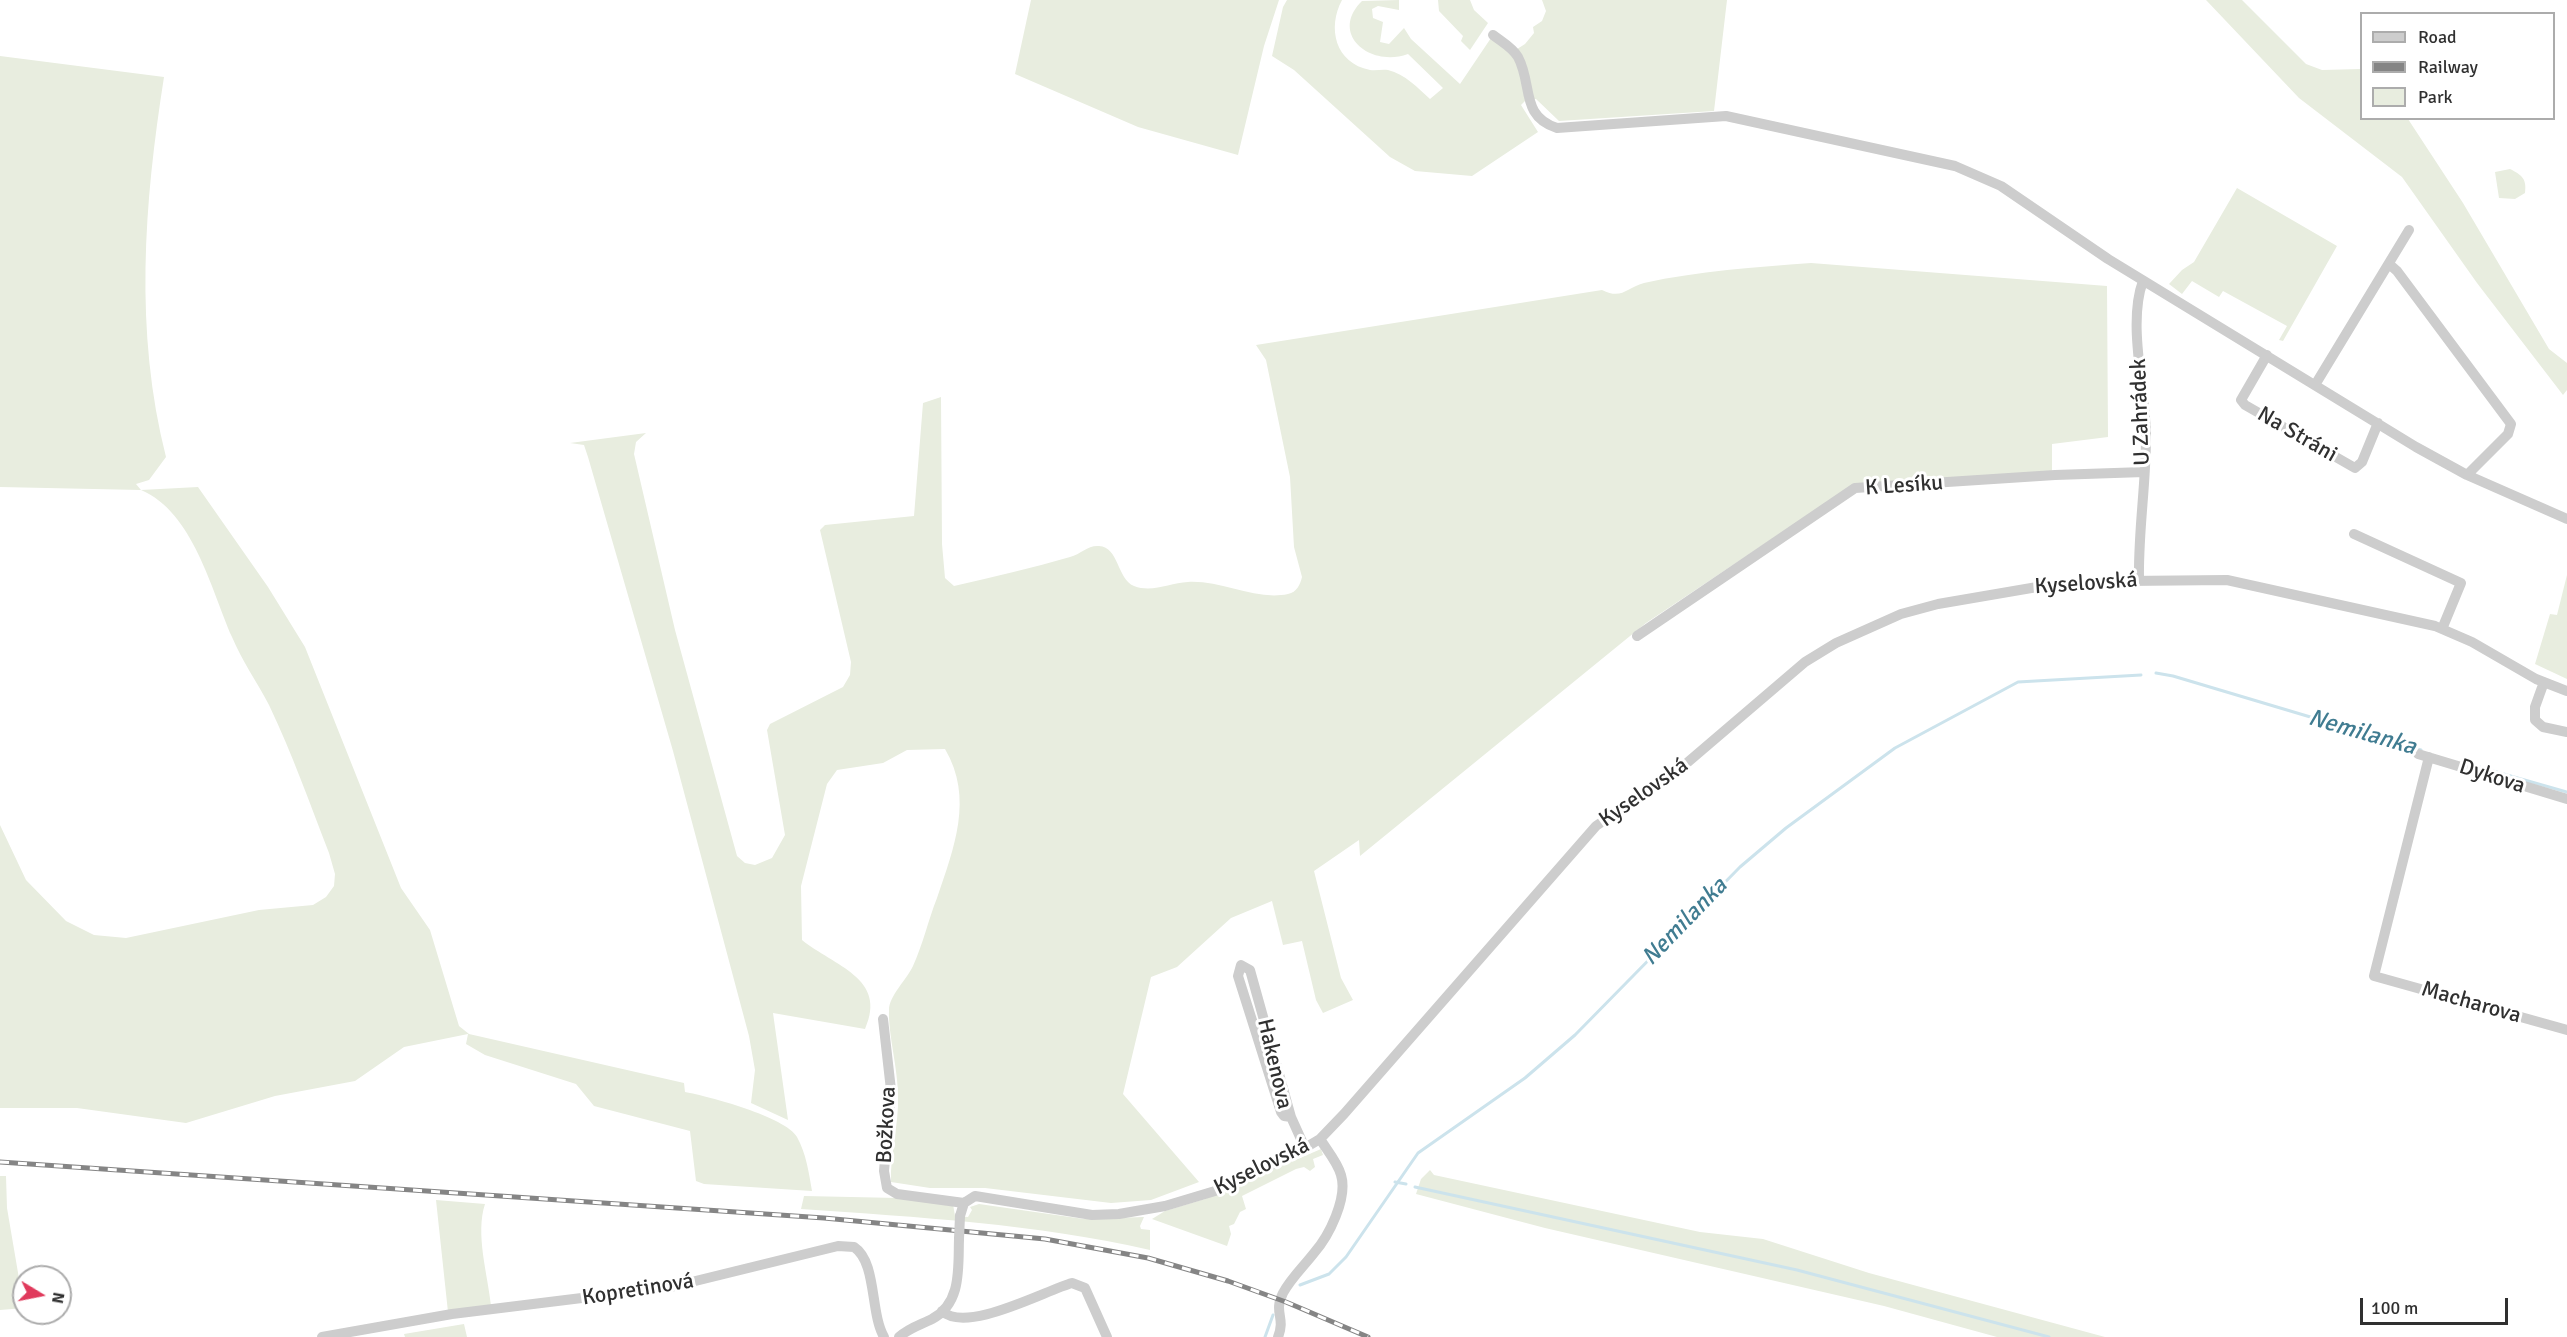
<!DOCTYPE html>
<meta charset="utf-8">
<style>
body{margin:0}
#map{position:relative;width:2567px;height:1337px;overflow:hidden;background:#fff;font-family:Signika,sans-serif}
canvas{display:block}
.legend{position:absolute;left:2360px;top:12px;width:195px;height:108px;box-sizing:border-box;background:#fff;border:2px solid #acacac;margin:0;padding:8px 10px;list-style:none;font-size:18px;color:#303030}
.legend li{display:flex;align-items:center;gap:12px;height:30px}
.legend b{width:30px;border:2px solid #acacac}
.north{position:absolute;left:12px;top:1265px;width:60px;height:60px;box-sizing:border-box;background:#fff;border:2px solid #acacac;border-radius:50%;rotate:100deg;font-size:16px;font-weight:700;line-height:24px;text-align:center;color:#303030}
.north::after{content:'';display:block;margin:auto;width:21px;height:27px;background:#e03a5c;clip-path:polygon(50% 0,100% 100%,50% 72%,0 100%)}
.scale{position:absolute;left:2360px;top:1298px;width:148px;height:27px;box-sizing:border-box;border:3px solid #303030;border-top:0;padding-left:8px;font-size:18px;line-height:21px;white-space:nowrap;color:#303030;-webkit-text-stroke:4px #fff;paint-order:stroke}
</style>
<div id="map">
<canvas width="2567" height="1337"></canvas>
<ul class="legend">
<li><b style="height:8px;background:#cdcdcd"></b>Road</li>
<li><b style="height:8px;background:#858585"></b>Railway</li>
<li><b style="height:16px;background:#e8eddf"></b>Park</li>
</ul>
<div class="north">N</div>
<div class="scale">100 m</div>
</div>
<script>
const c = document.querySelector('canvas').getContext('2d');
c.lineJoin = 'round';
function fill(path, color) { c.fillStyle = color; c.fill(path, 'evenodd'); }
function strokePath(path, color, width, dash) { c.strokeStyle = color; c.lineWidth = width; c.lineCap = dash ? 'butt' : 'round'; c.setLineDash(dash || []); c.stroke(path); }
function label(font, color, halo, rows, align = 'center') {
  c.font = font + ' Signika,sans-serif'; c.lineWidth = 6; c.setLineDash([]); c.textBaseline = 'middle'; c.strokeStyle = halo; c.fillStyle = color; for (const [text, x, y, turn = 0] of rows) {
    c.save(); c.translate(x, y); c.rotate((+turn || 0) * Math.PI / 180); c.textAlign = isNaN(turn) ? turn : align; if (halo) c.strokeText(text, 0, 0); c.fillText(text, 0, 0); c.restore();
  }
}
fill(new Path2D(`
 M1031,0H1279L1264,46L1238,155L1138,127L1015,74Z
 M1287,0H1342C1327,28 1335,63 1370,70C1376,71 1382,69 1388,70C1405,74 1418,88 1430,99L1443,88L1408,54C1369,68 1329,33 1362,1L1399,0V10L1378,6L1372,9L1373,18L1383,22L1380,42L1389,44L1404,28L1411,39L1460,84L1493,35L1514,51L1525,44L1534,33L1533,27L1542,21L1546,11L1542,0H1727L1714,111L1559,121L1536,99L1525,101L1521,105L1538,132L1472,176L1415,171L1390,157L1294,70L1272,56L1283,7Z
 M1438,0H1470L1474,10L1488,23L1470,50L1461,41L1463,36L1439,11Z
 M2206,0H2242L2306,64L2322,70L2361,69L2362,118L2408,119L2463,203L2549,349L2567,363V390L2563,395L2477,283L2402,177L2299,98Z
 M0,56L164,77C144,203 134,332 166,457L149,480L136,484L141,490L198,487L268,587L305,647L401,888L430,930L459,1026L469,1034L684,1083L685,1092C708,1096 786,1117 797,1137C806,1153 809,1173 812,1191L704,1184L696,1181L690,1131L594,1106L576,1084L485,1055L466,1044L468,1034L404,1047L355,1081L275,1096L186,1123L77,1108H0V825L26,880L66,921L94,935L126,938L259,910L313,905L326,897L334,886L335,874L329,853C310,804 292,753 269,705C257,682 242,661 232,637C211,589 193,512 141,490L0,487Z
 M2510,169C2522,175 2527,179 2525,193L2515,199L2499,198L2495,172Z
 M2237,188L2337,246L2283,341L2279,340L2287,326L2223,291L2219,297L2192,281L2182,294L2169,284L2182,270L2194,262Z
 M1811,263L2107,286L2108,437L2052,444V471L1854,484L1646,623L1360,856L1359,840L1314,871L1341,978L1353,1000L1323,1013L1316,1000L1302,941L1283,945L1272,901L1231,918L1177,967L1151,977L1123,1094L1199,1182L1151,1200L1111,1203L985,1188H930L891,1182C890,1153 899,1125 898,1096C898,1068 888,1034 889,1010C889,996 907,979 913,966C923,944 928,921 937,898C954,848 974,798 945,749L907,750L883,763L837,770L827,784L801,886L802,940C834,966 888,978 865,1029L773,1013L788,1120L751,1103L755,1070L749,1036L673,751L588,457L584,445L570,443L646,433L636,442L634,454L675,630L737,856L745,863L755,865L772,858L785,835L767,730L770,724L843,687L850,675L851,662L820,530L825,525L914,516L923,403L941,397L942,544L945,578L954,586C993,577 1032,568 1070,557C1081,554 1088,545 1099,546C1119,547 1117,579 1134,586C1152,593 1170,583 1188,582C1221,580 1256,601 1288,594C1297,592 1300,585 1302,577L1294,547L1290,477L1266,360L1256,345L1602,290C1622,300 1626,288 1644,283C1698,271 1756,267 1811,263Z
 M2567,575V679L2535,664L2550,614L2557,615Z
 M1321,1149L1323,1155L1313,1159L1315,1167L1310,1171L1304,1167L1296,1169L1242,1196L1246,1209L1240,1212L1234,1224L1229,1226L1231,1234L1227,1246L1152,1219L1165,1211L1205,1199Z
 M1430,1170L1434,1175L1700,1232L1763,1239L1869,1273L2105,1337H1997L1884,1306L1545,1228L1416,1194L1421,1179Z
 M0,1176H6L7,1208L24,1308L0,1310Z
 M804,1196L898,1198L953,1204L955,1216L968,1217L972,1210L970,1207L979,1204L1084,1219L1144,1217L1140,1226L1141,1229L1150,1230V1250C1036,1224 918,1217 801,1209Z
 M436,1200L485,1204C475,1234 488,1275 491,1306L448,1312Z
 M464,1324L467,1337H405L404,1334Z`), '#e8eddf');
strokePath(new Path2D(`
 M2156,673L2173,676L2421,750
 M2479,767L2567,792
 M1395,1182L1406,1184
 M1415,1187L1797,1270L2049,1337
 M1300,1285L1329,1274L1346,1257L1418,1153L1525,1078L1575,1035L1740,867L1786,828L1895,748L2018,682L2141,675
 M1265,1337L1273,1315`), '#cce3ec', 3);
strokePath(new Path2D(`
 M1493,35C1502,42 1512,47 1518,57C1533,85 1520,116 1557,128L1726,116L1955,166L2001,186L2108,259L2416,447L2467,475L2567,519
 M2389,264L2397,271L2511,424L2508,434L2467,475
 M2267,355L2241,400L2245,405L2355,468L2362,462L2378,423
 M2315,385L2409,230
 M2354,534L2461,583L2442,629
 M2139,580C2138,532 2146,485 2146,437C2146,391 2127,324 2143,281
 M1637,636L1855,488L2055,475L2144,472
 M2544,682L2535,707V720L2543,727L2567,732
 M2418,754L2567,799
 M2429,757L2374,976L2567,1030
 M883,1019L891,1090L884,1171L887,1188L897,1194L964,1203
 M1291,1117L1284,1116L1281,1112L1238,976L1241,965L1250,970L1291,1117L1305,1148
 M960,1216L964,1203L975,1196L1092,1215L1119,1214L1165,1206L1215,1191L1293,1155L1320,1139L1344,1114L1596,826L1688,762L1805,662L1836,643L1901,614L1938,604L2043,586L2126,581L2227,580L2435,626L2472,642L2536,679L2567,691
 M942,1311C966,1334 1044,1291 1072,1283L1085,1288L1107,1337
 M322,1337L452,1314L671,1287L838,1246L854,1247C877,1262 870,1313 884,1337
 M899,1337C909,1328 920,1325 932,1319C962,1303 958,1268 959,1239
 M1278,1337C1286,1317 1273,1313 1283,1293C1291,1278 1304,1266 1314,1253C1329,1236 1348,1198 1341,1175C1338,1163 1327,1150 1320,1139`), '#cdcdcd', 10);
const rail = new Path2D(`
 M0,1162L824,1218L1045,1239L1148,1258L1228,1281L1286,1302L1368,1337`);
strokePath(rail, '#858585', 5);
strokePath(rail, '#fff', 3, [9]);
strokePath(new Path2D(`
 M959,1239L960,1216`), '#cdcdcd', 10);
label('22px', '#303030', '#fff', [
 ["U Zahrádek",2141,412,-92],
 ["Na Stráni",2297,435,30],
 ["K Lesíku",1904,486,-4],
 ["Kyselovská",2086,584,-4],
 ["Dykova",2492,777,18],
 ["Kyselovská",1644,793,-35],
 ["Macharova",2471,1003,16],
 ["Hakenova",1274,1064,77],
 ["Božkova",887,1125,-87],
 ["Kyselovská",1262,1167,-26],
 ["Kopretinová",638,1290,-9]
]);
label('italic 24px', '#407c91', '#fff', [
 ["Nemilanka",2362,733,16],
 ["Nemilanka",1685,922,-46]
]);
</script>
